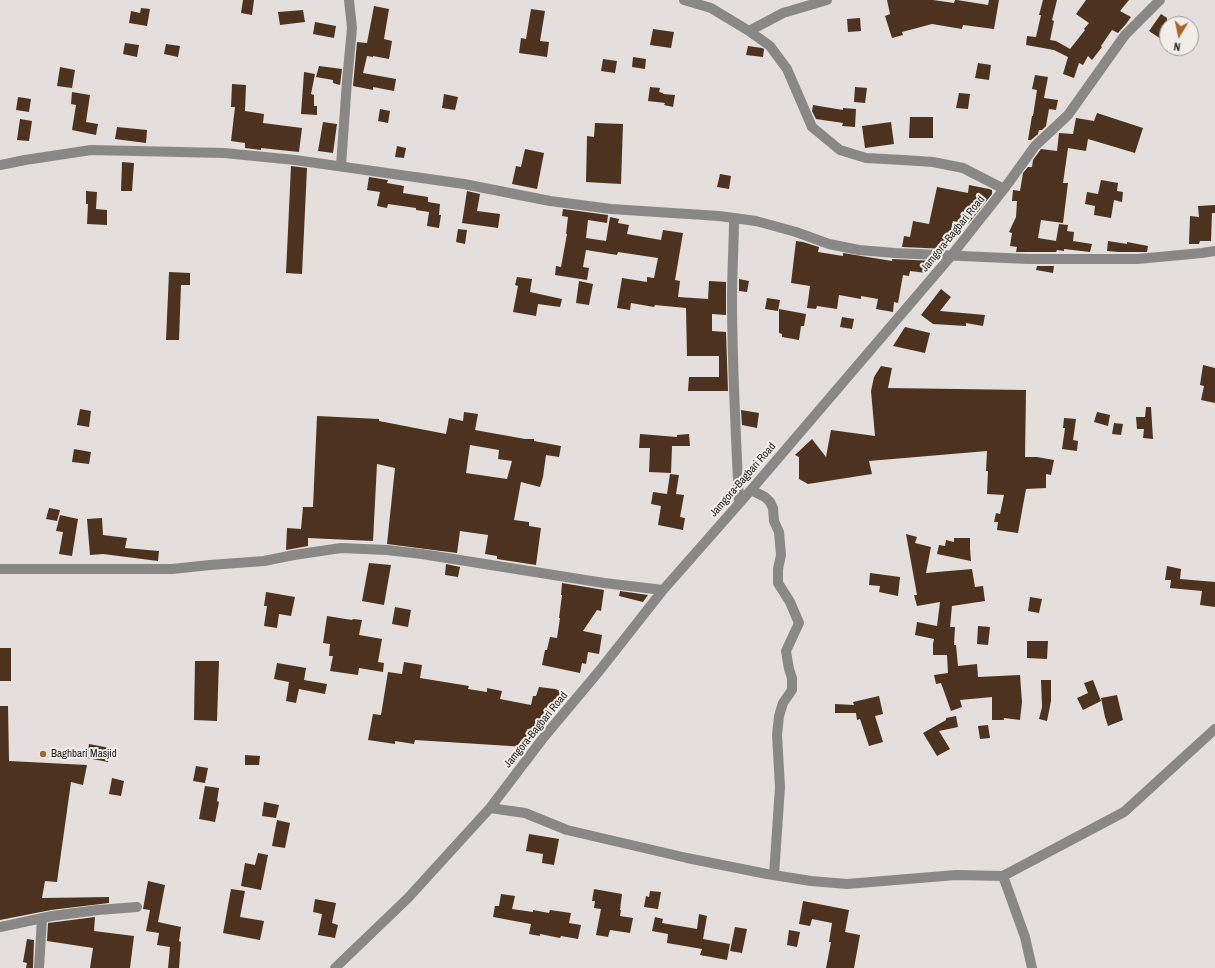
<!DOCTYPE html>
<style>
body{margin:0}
#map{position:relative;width:1215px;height:968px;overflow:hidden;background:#e4dfdc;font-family:"Archivo Narrow",sans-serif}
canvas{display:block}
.north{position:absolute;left:1159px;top:16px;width:40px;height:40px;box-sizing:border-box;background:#f1ede9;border:1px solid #9e9b98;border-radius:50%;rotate:190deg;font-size:11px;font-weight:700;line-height:16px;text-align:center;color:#211f1e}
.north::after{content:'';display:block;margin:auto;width:14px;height:18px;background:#a76631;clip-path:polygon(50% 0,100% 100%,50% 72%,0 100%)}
</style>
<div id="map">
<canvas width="1215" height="968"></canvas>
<div class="north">N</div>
</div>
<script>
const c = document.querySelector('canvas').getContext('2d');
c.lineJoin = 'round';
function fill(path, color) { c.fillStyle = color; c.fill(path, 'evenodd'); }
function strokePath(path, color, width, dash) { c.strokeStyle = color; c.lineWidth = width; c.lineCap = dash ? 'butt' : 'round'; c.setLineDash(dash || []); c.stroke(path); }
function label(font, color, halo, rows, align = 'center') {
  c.font = font + ' "Archivo Narrow",sans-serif'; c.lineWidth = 4; c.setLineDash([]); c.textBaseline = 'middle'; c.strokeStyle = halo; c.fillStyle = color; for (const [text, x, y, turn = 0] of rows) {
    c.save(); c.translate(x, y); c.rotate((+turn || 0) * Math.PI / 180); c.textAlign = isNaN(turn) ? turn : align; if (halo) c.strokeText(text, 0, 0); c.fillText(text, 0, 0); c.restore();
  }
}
fill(new Path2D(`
 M243,0H254L252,15L241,13Z
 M887,0H933L954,3L955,0H957L988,5L989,0H999L994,29L963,25L962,29L932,24L902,32L903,35L892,38L885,16L890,14Z
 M1043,0H1057L1052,20L1054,21L1050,40L1056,41L1070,49L1085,30L1084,29L1089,23L1076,14L1086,0H1129L1120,11L1131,17L1126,24L1118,33L1112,30L1101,46L1102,47L1092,60L1088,56L1083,65L1079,63L1074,78L1063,74L1068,57L1054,50L1026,45L1027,36L1036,37L1041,15H1039Z
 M374,6L389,9L384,39L392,41L389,59L373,56V57L367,56L363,73L396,79L394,91L373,87V90L353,86L357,42L367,43Z
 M141,8L150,9L147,26L129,23L131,11L140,13Z
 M531,9L545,11L540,41L549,42L547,57L519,53L521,38L526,39Z
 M303,10L305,22L280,25L278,12Z
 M1161,14L1167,18V43L1149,31Z
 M860,18L861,31L848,32L847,19Z
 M315,22L336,26L334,38L313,34Z
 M653,29L674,32L671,48L650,45Z
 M125,43L139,45L137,57L123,54Z
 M166,44L180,46L178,57L164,54Z
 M748,46L762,48L764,49L763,57L746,55Z
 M633,57L646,59L645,69L632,67Z
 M603,59L617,61L615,73L601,71Z
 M978,63L991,65L989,80L975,78Z
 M319,66L342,69L340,85L333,83V80L316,77Z
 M60,67L75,70L72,88L57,86Z
 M304,72L315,74L311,94L314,95V106H317V115L301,114Z
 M1035,75L1048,77L1044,98L1058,100L1056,110L1049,109L1046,126L1042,130H1039L1038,134L1031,140H1028L1032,116H1033L1037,90L1032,89Z
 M232,84L246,85L245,111L264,114L263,123L302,128L299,152L261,148V150L245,148V143L231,141L235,107H231Z
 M650,87L660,88L659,92L663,93V94L675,95L673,107L664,105L665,103L648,101Z
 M855,87L867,88L865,103L854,102Z
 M72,92L90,95L86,122L98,124L96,135L72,130L76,105L71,104Z
 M959,93L970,94L968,109L956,108Z
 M444,94L458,97L455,110L442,108Z
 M18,97L31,99L29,112L16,110Z
 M813,105L843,110V108L856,109L855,127L842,126L843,123L816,119L812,111Z
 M380,109L390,111L388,123L378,121Z
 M1097,113L1143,128L1135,153L1088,139L1086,151L1068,148L1063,183H1068L1063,223L1041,220L1038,238L1056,241L1059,224L1068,225L1067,231L1074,232L1073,241L1092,244L1090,252L1064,249V251L1057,250L1056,252H1016L1017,247L1010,246L1012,233L1009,232L1016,217L1017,201H1012L1013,190L1020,191L1023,173L1028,167H1032L1033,160L1041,149L1057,151L1059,133L1073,134L1076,118L1094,121Z
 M910,117H933V138H909Z
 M20,119L32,121L29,141L17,140Z
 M323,122L337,124L333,153L318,151Z
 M891,122L894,144L865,148L862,126Z
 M595,123L623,124L621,184L586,182L587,136L594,137Z
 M117,127L147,130L146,143L115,139Z
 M397,146L406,148L404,158L395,157Z
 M525,149L544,153L537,189L512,184L516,166L521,167Z
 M122,162L134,163L132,191H121Z
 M291,166L307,168L302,274L286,273Z
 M720,174L731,176L729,189L717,187Z
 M369,177L388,180L387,183L404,186L403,193L428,197V202L440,204L439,215H441L439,228L427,226L429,212L416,210V208L388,204L387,208L377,206L380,192L367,190Z
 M1101,180L1118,183L1117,191L1123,192L1122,202L1114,200L1111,218L1094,215L1095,206L1085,204L1087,192L1098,194Z
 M969,185L989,189L992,190V194L968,224L953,221L947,249L902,247L904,236L910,237L913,221L929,224L937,187L968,193Z
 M86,191L97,192L96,209L107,210V225L87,224L88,204H86Z
 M467,191L480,194L477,211L500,214L498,228L462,223Z
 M1215,205V213H1212L1211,241H1200L1199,244H1189L1190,216L1199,217L1198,206Z
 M563,209L608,215L607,223L588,220L586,238L606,241L610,217L619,219L618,223L629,225L627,234L661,240L663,230L683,233L675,280L680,281L678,297L708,299L709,281L726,282V315L712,314V331L726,332L728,391H688L689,377H719V356H687L686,308L655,305L654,307L631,303L630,310L617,308L622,278L647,282V277L654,278L658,258L618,252L617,255L586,250L583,267L589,268L587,280L555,275L556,266L561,267L567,234H566L568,217L562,216Z
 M458,229L467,230L465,244L456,242Z
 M796,241L803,242L819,247L818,252L843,256V253L892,261V259L935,261L927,273L910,271L909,276L903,275L898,303L894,302L893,312L876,309L878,299L861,296V299L839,295L837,309L817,306L816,309L807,308L810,286L791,283Z
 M1108,241L1127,244V242L1148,246L1147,252H1118L1107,251Z
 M1037,266H1054L1053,273L1036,270Z
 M169,272L190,273V285H181L179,340H166Z
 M517,277L532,279L530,292L562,299L560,307L538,304L536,316L513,312L518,286L515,285Z
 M739,279L749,281L747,292L739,291Z
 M579,281L593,284L589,305L576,303Z
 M941,289L951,297L940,311L985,315L983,326L966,323V326L933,324L921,315Z
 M767,298L780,300L778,311L765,309Z
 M779,309L806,314L804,326H801L799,340L782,337V334L779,333Z
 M842,317L854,319L852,329L840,327Z
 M905,327L930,333L925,353L893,346Z
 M1203,365L1215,368V403L1201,400L1204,386L1200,385Z
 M881,366L892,368L888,388L1026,390L1025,457H1037L1054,460L1051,475L1046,474V488L1026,489L1018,533L997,530L998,522H994L996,513L1000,514L1004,495L987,494L988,471H986L987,451L869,461L872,474L808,484L799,479V457L795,455L812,439L826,457L831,430L875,436L871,391L874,377Z
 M1146,407H1151L1153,439L1143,438L1144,429H1137L1136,417H1145Z
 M80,409L91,411L89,427L77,425Z
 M741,410L759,413L757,428L742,425Z
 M464,412L478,414L475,430L525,439H534V441L561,446L559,457L546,455L543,477L540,487L521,482L514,520L529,522V526L541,528L536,565L497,559V556L485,554L488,535L460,531L457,553L387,544L395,468L377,464L373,541L308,538V546L286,550L287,528L301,529L303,507H313L317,416L379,419V421L446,434L449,418L463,421ZM470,445L499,450L498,459L512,461L507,479L466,473Z
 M1097,412L1110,415L1108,426L1094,422Z
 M1064,418L1076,419L1073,440L1078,441L1077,451L1062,449L1065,428H1063Z
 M1114,423L1123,424L1121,435L1112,434Z
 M640,434L677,437V435L689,434L690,446H672L671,473L649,472L650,448H639Z
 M74,449L91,452L89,464L72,462Z
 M670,474L679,475L676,494L684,495L680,517L685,518L683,530L658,525L661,506L651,504L653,492L667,494Z
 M49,508L60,510L57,521L46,519Z
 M60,515L78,519L72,556L59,554L63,532L56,531Z
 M102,518L103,535L127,538L125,548L159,551L158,561L103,554L90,555L87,519Z
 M906,534L917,537L915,543L931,547L926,573L972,569L975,587L983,586L985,601L952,606L950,627H955L954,645H956L958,666L977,664L978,677L1020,675L1022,702L1020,720L1004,718V720H992V697L960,700L962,707L951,711L941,683L936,684L934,675L948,673L947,655H933V644L934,639L915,635L917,622L937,626L940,602L917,606L914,595H917Z
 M954,538H970V549L971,561L937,554L939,545L945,546L946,540L954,542Z
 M369,563L391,565L384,605L362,601Z
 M446,564L460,567L458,577L445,575Z
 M1167,566L1181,569L1180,579L1215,582V607L1200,605L1202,591L1170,588L1171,580H1165Z
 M870,573L900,577L898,596L879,592L880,586L869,585Z
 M562,583L604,590L601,611L597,610L583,631L602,635L599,654L588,652L586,664L582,663L580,673L542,665L545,650H547L550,637L557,638L560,618H559L562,595H561Z
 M620,591L648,595L643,602L619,596Z
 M266,592L295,597L291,616L279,614L277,628L264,626L267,606H264Z
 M1030,597L1042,599L1039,613L1028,611Z
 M395,607L411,610L408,627L392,624Z
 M327,616L352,620L353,619L362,620L359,635L382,639L378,662L384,663L383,672L359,668L358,675L330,671L333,656H329L330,644L323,643Z
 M978,626L990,627L988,645L977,644Z
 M1027,641H1048L1047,659L1027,658Z
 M0,648H11V681H0Z
 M195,661H219L217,721L194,720Z
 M404,662L422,665L420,678L469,686L468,689L487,692V688L502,691L500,699L531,705L533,696H536L539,687L555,689L566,693L535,735L527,729L526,747L415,740L414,744L395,741V744L368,740L373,714L381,715L388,672L402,674Z
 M277,663L306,668L304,680L327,684L325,694L299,689L296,703L286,701L289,682L274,679Z
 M1041,680H1051V701L1047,721L1039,719L1042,707Z
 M1093,680L1101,701L1083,710L1077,698L1088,693L1084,683Z
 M1117,695L1123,720L1108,726L1105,717L1101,698Z
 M879,696L883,714L875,716L883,742L869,746L860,719L857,720L856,713H835V704L854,705L853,702Z
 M0,706H8L9,761L87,765L83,785L71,782L57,882L45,881L42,898L109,897V903L51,910L0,920Z
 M956,716L958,727L939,731L950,749L937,756L923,733L946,720V718Z
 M988,725L990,738L980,739L978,726Z
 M89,744L110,748L108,762L87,758Z
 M245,755L260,756L259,765H245Z
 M196,766L208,768L205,783L193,781Z
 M112,778L124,781L121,796L109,794Z
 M205,786L219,788L217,801L219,802L215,822L199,819Z
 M264,802L279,805L276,818L262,816Z
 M277,820L290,823L285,848L272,846Z
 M529,834L559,839L554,865L542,863L543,854L526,851Z
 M258,853L268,855L261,890L241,886L245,863L255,865Z
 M148,881L165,885L158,922L181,927L179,941L181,942L179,968H168L170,947L157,945L159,933L146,931L150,910L143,909Z
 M231,889L245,891L240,917L264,921L260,940L223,933Z
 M594,889L622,894L620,910H621L620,916L633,918L630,933L610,930L608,937L596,935L601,909L594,908L595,901H592Z
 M650,891L661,892L658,909L644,907L646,896L649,897Z
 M501,894L515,896L512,909L533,912V910L549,913L550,910L571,913L569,923L581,925L578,939L561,936L560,938L540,934V936L529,934L531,924L493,917L495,906H499Z
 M315,899L336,903L332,923L338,925L335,938L318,935L322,914L313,912Z
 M803,901L849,910L845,932L860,935L854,968H826L831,942H829L832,923L812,919L810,926L799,924Z
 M699,914L707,916L703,939L730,944L727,960L700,955L702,949L667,943L668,934L652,931L655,917L663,919L662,923L697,929Z
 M95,917L94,931L134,936L130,968H90L93,948L47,941L48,923Z
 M735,927L747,929L742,953L730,951Z
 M789,930L800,932L797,947L787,945Z
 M27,939L34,940L33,968H26L27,963L23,962Z`), '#4d331f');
strokePath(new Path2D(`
 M684,0L711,8L749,31L770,46L787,69L812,127L840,150L866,158L903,160L933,162L963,168L1004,189
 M749,31L783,13L827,0
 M0,165L25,160L91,150L224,153L295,160L464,184L550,201L611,209L719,216L756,221L796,232L829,244L859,250L895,253L1028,259H1137L1202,253L1215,251
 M341,166L347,81L352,28L349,0
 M734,218C734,244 732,271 732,297C732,366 736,435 739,503
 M751,490L765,497L770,502L773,508L774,521L779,532L781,555L778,569V583L790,602L799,623L786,651L789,669L792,678V690L783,703L779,716L777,735L780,787L774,875
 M0,569H172L210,565L264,561L294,555L341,548L387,550L422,554L604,583L663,590
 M490,808L525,813L567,830L687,858L767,874L811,881L847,884L956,875L1003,876L1124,812L1215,729
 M1003,876L1025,937L1032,968
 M0,927L52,916L98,910L137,907
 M39,968L42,919
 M335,968L408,898L490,808L544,737L600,670L663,590L751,490L951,256L1004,189L1035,146L1068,115L1125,35L1160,0`), '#8a8886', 10);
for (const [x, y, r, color] of [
 [43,754,4,"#a76631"]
]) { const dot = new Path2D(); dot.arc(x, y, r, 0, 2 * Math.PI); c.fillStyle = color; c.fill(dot); strokePath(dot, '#f1ede9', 1.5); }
label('11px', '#211f1e', '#f1ede9', [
 ["Jamgora-Bagbari Road",953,234,-51],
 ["Jamgora-Bagbari Road",743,480,-49],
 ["Jamgora-Bagbari Road",536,730,-51]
]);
label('11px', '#211f1e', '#f1ede9', [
 ["Baghbari Masjid",51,754]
], 'left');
</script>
